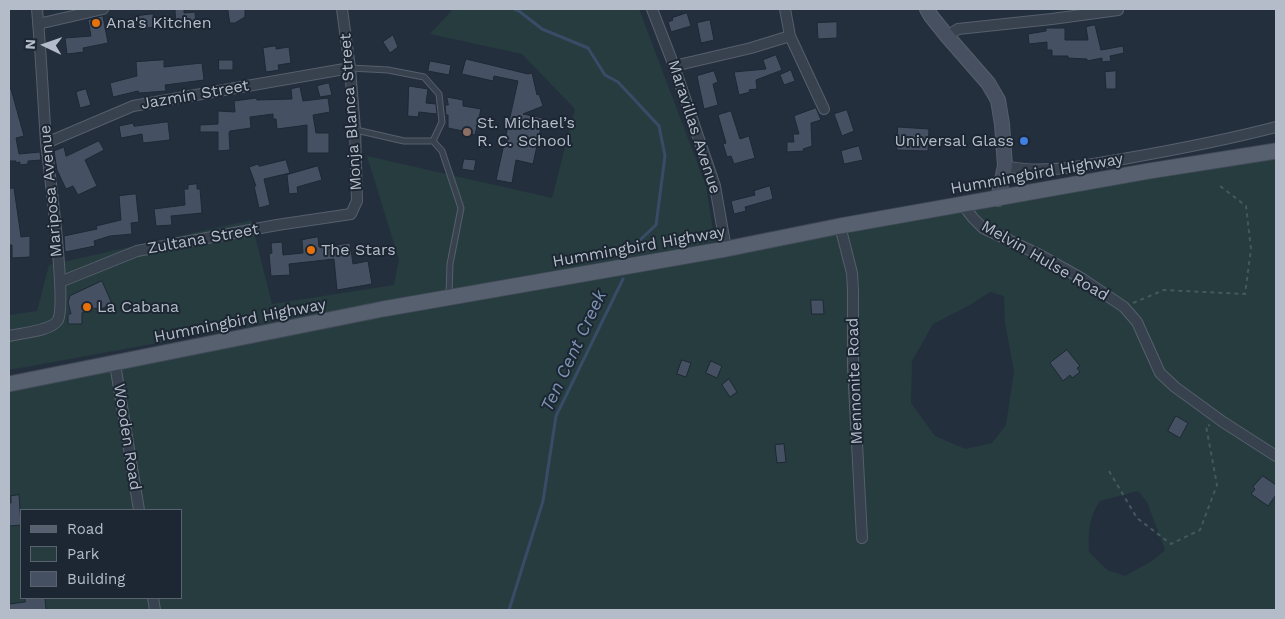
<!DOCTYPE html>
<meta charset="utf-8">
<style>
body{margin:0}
#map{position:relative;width:1285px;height:619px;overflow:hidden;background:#242f3e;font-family:"Work Sans",sans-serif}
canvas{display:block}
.frame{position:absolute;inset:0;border:10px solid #b4bcc9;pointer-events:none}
.legend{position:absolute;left:20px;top:509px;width:162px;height:90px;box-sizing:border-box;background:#1d2633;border:1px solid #59626f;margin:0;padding:6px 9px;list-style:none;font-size:15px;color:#b4bcc9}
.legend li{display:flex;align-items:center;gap:10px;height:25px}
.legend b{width:25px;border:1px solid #59626f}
.north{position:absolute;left:20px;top:20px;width:50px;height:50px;-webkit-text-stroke:4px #1d2633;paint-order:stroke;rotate:273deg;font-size:14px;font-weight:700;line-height:20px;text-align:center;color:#b4bcc9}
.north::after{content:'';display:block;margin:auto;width:18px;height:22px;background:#b4bcc9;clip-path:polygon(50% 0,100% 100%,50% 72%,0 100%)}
</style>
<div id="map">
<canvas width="1285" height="619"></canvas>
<div class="frame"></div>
<ul class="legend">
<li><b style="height:6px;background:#56606e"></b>Road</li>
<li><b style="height:14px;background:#263c3f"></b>Park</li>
<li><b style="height:14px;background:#455162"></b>Building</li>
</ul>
<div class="north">N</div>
</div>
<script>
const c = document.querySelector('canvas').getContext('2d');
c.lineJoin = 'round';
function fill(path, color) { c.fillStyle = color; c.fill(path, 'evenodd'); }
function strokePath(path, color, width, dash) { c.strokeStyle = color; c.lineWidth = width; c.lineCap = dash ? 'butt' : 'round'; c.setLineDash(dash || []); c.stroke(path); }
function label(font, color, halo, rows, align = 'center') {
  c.font = font + ' "Work Sans",sans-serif'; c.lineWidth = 4; c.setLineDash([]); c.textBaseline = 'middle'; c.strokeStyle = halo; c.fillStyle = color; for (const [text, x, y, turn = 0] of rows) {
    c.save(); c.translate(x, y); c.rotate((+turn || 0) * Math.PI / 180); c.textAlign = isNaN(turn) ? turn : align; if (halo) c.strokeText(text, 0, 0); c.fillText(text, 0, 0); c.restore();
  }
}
fill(new Path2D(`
 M453,9H639L706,186L715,242L9,370V315L37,311L49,265L251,220L272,304L394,285L399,260L367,156L552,198L575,109L522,54L430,34Z
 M1276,159V610H9V384L1151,177ZM990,292L1004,296L1005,323L1014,371L1006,425L992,443L965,449L935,436L911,403L912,361L933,324L970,305ZM1138,491L1147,502L1165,550L1152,561L1125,576L1107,570L1089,552C1088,533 1089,517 1100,501ZM21,510H181V598H21Z`), '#263c3f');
strokePath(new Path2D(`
 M514,9L519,11L542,29L588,48L605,75L618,82L659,126L665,156L656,225L627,252
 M509,610L543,501L556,416L623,279`), '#394c67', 3);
const building = new Path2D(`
 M184,9V13L195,12L196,28L183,29V24L176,25L175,10Z
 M228,9H245V17L235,23H230Z
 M687,13L691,26L671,32L668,22L673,20L672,18Z
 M153,14L155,27L138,29L137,16Z
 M103,16L108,43L83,48L84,52L67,54L65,38L91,36L88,20Z
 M710,20L714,40L701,43L697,23Z
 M837,22V38L818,39L817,23Z
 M1095,25L1101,50L1123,46L1124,53L1110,56L1111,61L1102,62V58L1087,61V59L1068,58V56H1052V50H1047V42L1029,44L1028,34L1046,31V28H1065V40H1088L1086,27Z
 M393,35L398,47L390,53L383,42Z
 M276,46V49L289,47L291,63L278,65L279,70L266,72L263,48Z
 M776,55L782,70L756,80L757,89L749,90L750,92L739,95L734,72L766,69L763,60Z
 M466,59L528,74L532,73L537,95L539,94L543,106L523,114L543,118L533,164L516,160L512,183L496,180L518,81L494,76L493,81L462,74Z
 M164,60V67L202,63L204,80L165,85L166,91L139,93L138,91L113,97L110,83L137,76L136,62Z
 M219,60H233V70H219Z
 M430,61L451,65L449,75L428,71Z
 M791,70L795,81L784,85L780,75Z
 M714,71L718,82L713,84L718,105L704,109L697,76Z
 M1116,71V89H1106L1105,72Z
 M329,83L332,95L320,97L317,86Z
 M409,86L428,89L426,103L436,104L437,114L419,112L418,117L408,116Z
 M300,87L303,101L328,98L330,112L313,115L316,133H329V153H307V125L277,129L276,119H273V114L250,117L251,128L230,131L229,133L230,150L218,151V132H200V125L218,124V111L235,112L234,101L256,98L257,100L292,99L291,89Z
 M11,89L24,136L16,138L19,154L40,152L41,160L28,161V164L20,165V162L16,163V161H9V90Z
 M86,89L91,105L80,108L76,92Z
 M447,97L463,100V106L481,109L475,135L462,132L463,131L448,128V115H446L445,105H448Z
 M816,108L821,120L811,123L812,146L803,149L804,151L787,152V142H794L793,134H799L794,116Z
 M847,110L854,131L842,136L834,114Z
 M731,111L740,139L749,136L755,158L734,164L731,156L727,157L723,144L726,143L718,115Z
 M168,122L170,140L143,143L142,134L121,138L119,126L133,123L134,126Z
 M898,127L929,129L928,151L897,150Z
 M99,141L104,150L85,160L97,186L78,195L73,186L66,189L57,170L54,151L64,147L66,156Z
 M859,146L863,160L844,164L841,151Z
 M464,159L476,160L474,171L462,169Z
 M286,160L290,173L264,179L270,205L259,208L254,186H256L249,167L258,164L259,166Z
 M318,166L322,180L297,187L298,193L289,194L287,175Z
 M197,184V189H200L202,213L171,216L172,225L156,226L154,209L185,205L184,189H188V185Z
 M770,186L773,199L745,207L746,211L734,214L731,201L755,195L754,191Z
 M14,188L21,237L30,236V257L12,258V245H9V189Z
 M136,194L139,222L131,223L132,234L110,236L94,241L95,246L65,252L64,236L97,229L96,226L121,220L119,196Z
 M318,237L319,247L350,243L353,264L368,261L372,284L337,290L334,259L289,264L290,275L271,276L269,254L272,253L271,243L282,242L283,255L303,253L302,240Z
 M102,281L112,304L101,309L92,308L82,313V324H68V314H71L68,302L70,296Z
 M811,300H823L824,314H812Z
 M1067,350L1080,366L1077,368L1080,372L1072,378L1070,375L1063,381L1050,363Z
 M682,360L691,363L686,377L677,374Z
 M711,361L722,366L717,378L706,373Z
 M729,379L737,392L730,397L722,385Z
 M1176,416L1188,423L1180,438L1168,431Z
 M784,444L786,462L777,463L775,445Z
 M1263,476L1276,485V495L1268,506L1251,494L1255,489L1253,487Z
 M19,495L21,525L9,526V503H11V496Z
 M25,598H45L46,610H9V604L25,602Z`);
fill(building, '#455162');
strokePath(building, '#1f2835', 1);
const lane = new Path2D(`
 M350,68L388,70L424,77L439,94L442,122L433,141H404L356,130
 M433,141L442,151L461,208L450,264L449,296`);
const street = new Path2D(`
 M652,9L674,66L715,186L726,249
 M785,9L790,36L824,109
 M38,24L103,9
 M947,36L958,29L1052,19L1118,10
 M674,66L751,48L790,36
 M46,143L133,106L350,68
 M1005,166C1045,175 1083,165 1123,159C1174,150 1226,140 1276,127
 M963,205L973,218L983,228L1040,255L1081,278L1124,307L1137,322L1160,373L1175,387L1223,422L1276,456
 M840,226L852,273L853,291V367L862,538
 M60,282L137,251L277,225L351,214L357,201L355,130L350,68L342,9
 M9,336C21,333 52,331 58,320C67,302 49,170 46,142C43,97 41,53 37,9
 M115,364L139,510
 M153,598L155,610`);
const secondary = new Path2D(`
 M927,9L931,16L947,36L988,83L998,100L1002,124L1005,166L998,199`);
const primary = new Path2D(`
 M9,384L383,309L726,249L840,226L1149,171L1276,151`);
strokePath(lane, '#565f6c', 7);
strokePath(street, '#565f6c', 12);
strokePath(secondary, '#565f6c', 16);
strokePath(primary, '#414a57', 17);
strokePath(new Path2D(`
 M1133,303L1164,290L1245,294L1251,249L1246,206L1220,186
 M1109,471L1137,518L1171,544L1200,530L1217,485L1206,426L1210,425`), '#44595c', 2, [4, 4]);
strokePath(lane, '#38414e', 5);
strokePath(street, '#38414e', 10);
strokePath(secondary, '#465061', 14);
strokePath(primary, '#56606e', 15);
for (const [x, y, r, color] of [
 [96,23,5,"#e8710a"],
 [467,132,5,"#8d6e63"],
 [1024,141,5,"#3f7fe0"],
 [311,250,5,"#e8710a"],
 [87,307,5,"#e8710a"]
]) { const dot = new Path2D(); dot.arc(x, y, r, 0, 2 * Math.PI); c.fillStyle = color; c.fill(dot); strokePath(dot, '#1d2633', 2); }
label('16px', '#b4bcc9', '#1d2633', [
 ["Ana's Kitchen",106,23],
 ["St. Michael’s",477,123],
 ["R. C. School",477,141],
 ["Universal Glass",1014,141,"right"],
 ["The Stars",321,250],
 ["La Cabana",97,307]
], 'left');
label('16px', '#b4bcc9', '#1d2633', [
 ["Jazmín Street",195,95,-10],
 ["Monja Blanca Street",351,112,-94],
 ["Maravillas Avenue",694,127,72],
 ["Hummingbird Highway",1037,174,-10],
 ["Mariposa Avenue",51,191,-95],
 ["Zultana Street",203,239,-10],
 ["Hummingbird Highway",639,247,-10],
 ["Melvin Hulse Road",1045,261,30],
 ["Hummingbird Highway",240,321,-11],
 ["Mennonite Road",855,381,-92],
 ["Wooden Road",127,437,81]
]);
label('italic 18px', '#7c92b1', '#1d2633', [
 ["Ten Cent Creek",574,351,-65]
]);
</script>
